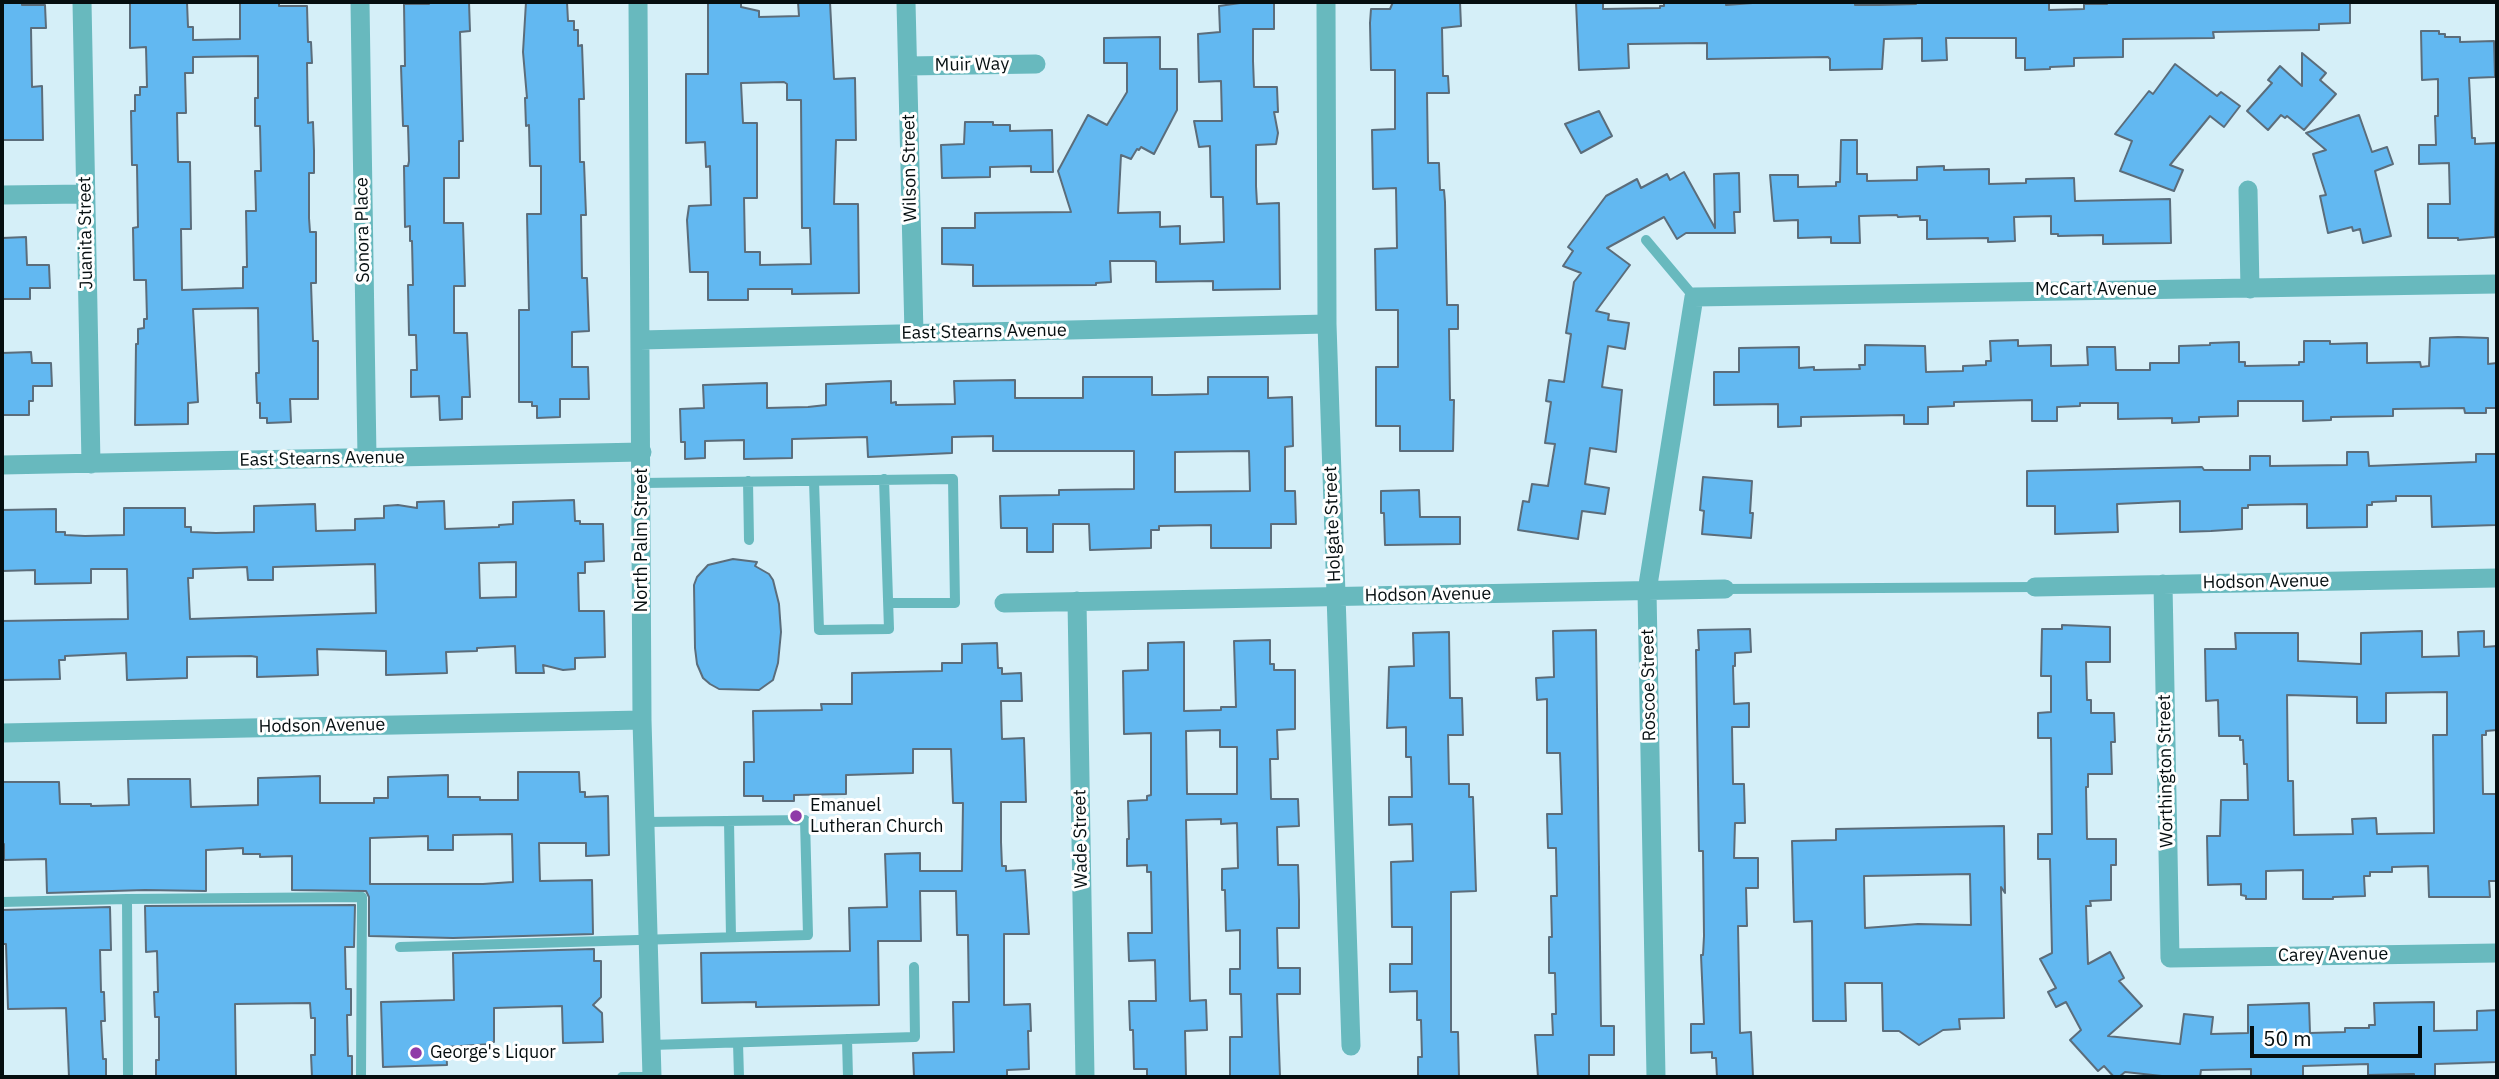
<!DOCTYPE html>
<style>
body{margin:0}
#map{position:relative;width:2499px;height:1079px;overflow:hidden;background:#d5eff8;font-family:"IBM Plex Sans",sans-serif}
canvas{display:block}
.frame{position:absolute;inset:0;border:4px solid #050e10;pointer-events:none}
.scale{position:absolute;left:2250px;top:1026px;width:172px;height:32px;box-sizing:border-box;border:4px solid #050e10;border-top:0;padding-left:9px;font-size:21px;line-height:24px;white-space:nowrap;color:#050e10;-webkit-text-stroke:5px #fff;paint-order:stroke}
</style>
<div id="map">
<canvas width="2499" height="1079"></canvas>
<div class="frame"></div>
<div class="scale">50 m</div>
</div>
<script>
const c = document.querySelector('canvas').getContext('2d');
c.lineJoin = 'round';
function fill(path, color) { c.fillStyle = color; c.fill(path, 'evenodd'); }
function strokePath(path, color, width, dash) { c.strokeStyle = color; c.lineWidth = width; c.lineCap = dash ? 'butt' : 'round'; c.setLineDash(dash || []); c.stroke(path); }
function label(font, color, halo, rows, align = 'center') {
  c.font = font + ' "IBM Plex Sans",sans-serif'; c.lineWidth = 6; c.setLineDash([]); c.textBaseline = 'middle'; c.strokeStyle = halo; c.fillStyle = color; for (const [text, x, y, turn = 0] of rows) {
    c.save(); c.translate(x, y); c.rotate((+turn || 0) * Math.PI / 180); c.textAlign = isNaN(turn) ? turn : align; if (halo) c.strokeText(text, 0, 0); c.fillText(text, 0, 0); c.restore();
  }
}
const building = new Path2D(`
 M2,2H22V5H45L46,28H31L32,87L42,86L43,140H2Z
 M130,2H187L188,27H193V40L240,39V2H279V6H307L308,42H311L312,63H307L308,123L313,122L314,151V173H309V218L310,232H316V283H311L313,341H318V399H290L291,422L267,423V418H260V403H257L256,373H259L258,308L193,309L198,402L188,403V424L135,425L136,344H138V329L144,328V319H147L146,280H134L133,228L138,227L137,165H132L131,111H135V95H140V87H147L146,47L130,48ZM258,56V98H255V126H260L261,171H255L256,211H246L247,267H243V288L182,290L181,229H191L190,162H178L177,113H186L185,73H193V57Z
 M429,2H469L470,31L460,32L463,141H459V178H444V223H463L465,286H454V333H467L470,397H462V419L440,420L439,396L411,397V370H417L416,335H409L408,285H413L412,241H410V226L405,227L404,166H408L409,161L408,126H403L401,66H405L404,4H429Z
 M526,2H567L568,21H574V30H578V46L582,45L584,99H579L580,162H584L586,215H581L582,278H587L589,331L572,332V367H588L589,399H560V417L537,418V406H532V402H519V310H529L527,214H541V166H530L529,125L526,126L525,98H527L523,52Z
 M708,2H741V7L759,11V17L799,16L798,2H830L834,79L855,78L856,140H836L834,204H858L859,293L792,294V289H748V300H708V272H690L687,220L689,206L711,205L710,166L706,167L705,142L686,143V74H708ZM784,82L787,84V100H801L802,228H810L811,264L760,265V252H745L744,198H757V123H743L741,83Z
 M1393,2H1460L1461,26L1442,28L1443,76H1448L1449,93H1427L1428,163H1439L1440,190H1444L1445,202L1447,305H1458V329H1449L1450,400H1454L1453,451H1400V426H1376V367H1398V310H1376L1375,249L1397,248L1396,188L1373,189L1372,130L1395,129V70H1371L1370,23L1371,9H1390Z
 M1576,2H1603V9L1660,8V6H1664V2H1726V5L1766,2H1855V5H1879L1916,4V2H2049V10L2084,9V4H2107V2H2350V23L2319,24V30L2213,32L2214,38L2123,39V57L2074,58V66L2050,67V69L2025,70V58H2016V38H1946L1947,60L1922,61V38L1884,39L1882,69L1830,70V59L1828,57L1707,59V43L1628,44L1629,68L1579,70Z
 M1240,3H1274V29H1253V61L1254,87H1277L1278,112H1274L1278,133L1276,144L1256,145V186L1257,204L1279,203L1280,289L1213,290V281L1156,282V262L1154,261H1110L1111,282L1096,283V285L973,286V265L942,264V228H975V213L1071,212L1058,171L1088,115L1107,125L1127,92V63H1104V38L1160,37V69H1177V110L1154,154L1141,147L1139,150L1137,149L1131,159L1121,155L1118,213L1160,212V227L1180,226V244L1224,242L1223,197H1211L1210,146L1199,147L1194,121H1222L1221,81L1199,82L1198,34L1220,32L1219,6Z
 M2421,31H2439V34H2445V37H2460V42L2494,41L2495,77L2469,78L2472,138H2475V144L2496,143L2495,237L2458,240V238H2428V204H2450L2449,163L2419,164V145H2436L2435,116H2438V79L2422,80Z
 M2302,53L2326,73L2320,80L2336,94L2304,130L2287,116L2285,118L2281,115L2268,130L2247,111L2272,83L2268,80L2280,66L2302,86Z
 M2175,64L2217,96L2221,92L2240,106L2224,127L2210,116L2170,165L2183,170L2174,191L2120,171L2132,141L2115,134L2149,91L2153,94Z
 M1599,111L1612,136L1581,153L1565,124Z
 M2359,115L2372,152L2387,147L2393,164L2375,171L2391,236L2363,243L2360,229L2353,231L2352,227L2328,233L2320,196L2326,195L2313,154L2326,150L2306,133Z
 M965,122H993V125H1010V131L1052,130L1053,172H1031V166L990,167V177L942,178L941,145L964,144Z
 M1841,140H1857V174H1867V181L1917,180V167L1944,166V170L1989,169V184L2026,183V179L2074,178L2075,201L2170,199L2171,243L2103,244V235L2058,236V234H2051V216L2014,217L2015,241L1988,242V238L1927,239V220H1920V216L1898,217L1897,215L1859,216L1860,243H1831V237L1798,238V220L1774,221L1770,175H1798V187L1836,186V182H1840Z
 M1684,172L1715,228L1714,174L1739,173L1740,212H1734L1735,233H1686L1677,239L1664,217L1607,248L1630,265L1596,311L1609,314L1608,320L1629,323L1625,349L1608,346L1602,387L1622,390L1616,452L1590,448L1585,484L1609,488L1605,514L1582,511L1578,539L1518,530L1523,501L1529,502L1532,484L1548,486L1555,444L1545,443L1551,402L1546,401L1549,380L1564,382L1571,334L1566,333L1574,282L1581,273L1563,266L1573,251L1568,247L1606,196L1637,179L1641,188L1667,174L1670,180Z
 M26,237L27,265H49L50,288H30V299H2V238Z
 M2458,337L2488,338V364L2497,363V408H2486V413H2465L2464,408L2393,409V416L2331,417V420L2303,421V401H2238V416L2199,417V422L2172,423V418L2118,419V403H2080V406L2057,407V421H2032V400L1954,402V406L1928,407V424H1904V415L1801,417V426L1778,427V404L1714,405V372H1739V348L1799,347V368L1814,367V370L1860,369L1859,365H1865V345L1925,346L1926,372L1963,371V366L1986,365V361H1991L1990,341L2018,340V346L2051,345V366L2088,365L2087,347H2115L2116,370H2150V363H2179V346L2210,345V343L2239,342V362H2245V366L2299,365V362H2304V341H2330V344L2367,343V363L2420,362L2421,367L2429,366L2430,338Z
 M31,352L32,363H51L52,386H33V401H29V415H2V353Z
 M1083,377H1152V395H1166L1208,394V377H1268V398L1292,397L1293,446L1285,447V491H1295L1296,524H1271V548H1211V525L1159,526V530H1151V548L1090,550L1089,524H1053V552H1027V528H1001L1000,496L1059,495V490L1134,489V451H993V436L952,437V453L868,457L867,437L792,439V458L744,459V440L705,441V458L685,459V442H681L680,409L704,408L703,385L767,383V408L808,407L826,405V384L891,381V403L896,402V405L955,404L954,381L1015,380V398H1083ZM1249,451L1250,491L1175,492V452Z
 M2347,452H2368L2369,466L2476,462V454H2497L2496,525L2432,527L2431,496H2396V501L2372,502V505H2367V527L2307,528V504L2248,505V508H2242V529L2211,531L2180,532V501L2117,504L2118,532L2085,533L2055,534V506H2027V471L2202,467L2204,470H2250V456H2270V466L2347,465Z
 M1703,477L1752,481L1750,513H1753L1751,538L1702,534L1704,511L1700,510Z
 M1419,490L1420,517H1460V544L1385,545L1384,513H1381V491Z
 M574,500L575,521H580V524H603L604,561L585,562V573H578L579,611H604L605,657L575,658V669L563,670L543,665L544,673H516L515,646L477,648V651L446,652L447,673L386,675V651L317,649L318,675L257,677V657L251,656L187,657V678L127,680L126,653L65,656V660H59L60,679L2,680V621L128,619L127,569H91V583L35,584V570L2,571V510L56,509V532H65V535L85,536L124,535V508H185V527H191V532L216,533L254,532V506L315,504L316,531L355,530V519L384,518V506L398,505L417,508V502L444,501L445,529L499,527V525L513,524V502ZM516,562V597L480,598L479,563ZM375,564L376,613L190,619L188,578H193V569L247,567L248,580H273V567Z
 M733,559L757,562L755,566L769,574L773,580L779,604L781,632L778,663L773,680L759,690L719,689L710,684L703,678L697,664L695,648L694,585L697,577L708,565Z
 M2062,625L2110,627V662H2086L2087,700H2091V713H2114L2115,742H2111L2112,774H2088V787H2086L2087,839H2116V865H2111V900L2090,901L2091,906H2086L2088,964L2110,952L2124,978L2119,981L2142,1006L2108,1036L2180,1044L2184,1014L2213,1017L2211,1034L2248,1033V1005L2281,1004L2309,1003L2310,1033L2345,1032V1028H2369V1025H2375L2374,1003L2434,1002V1031L2477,1030V1011L2497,1010V1062L2435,1064V1077H2414V1074L2368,1075V1064L2303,1066V1077H2251V1069L2201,1070L2200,1077H2171L2125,1072L2119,1077H2114L2104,1066L2098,1071L2070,1040L2081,1030L2066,1002L2056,1007L2048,992L2056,988L2040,959L2052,953L2050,859H2038V834H2052L2051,738H2038V713L2051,712V676H2041L2042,629H2062Z
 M1750,629L1751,652L1735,653V666H1733L1734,704L1749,703V727H1732L1733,784H1744L1745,823H1735L1734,858H1758V888H1746L1747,926H1738L1740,1033L1751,1032L1753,1077H1717L1716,1058H1712V1052L1691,1053V1024H1704L1701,955H1703L1704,936L1703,851H1699L1696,650H1699L1698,630Z
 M1596,630L1601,1026H1614V1055H1589V1077H1538L1535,1035H1553L1552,1014H1556L1555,973H1549V937H1552L1551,896H1557L1556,848H1548L1547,814H1562L1560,753H1547V699L1537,700L1536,678L1554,677L1553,631Z
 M2422,631V657L2459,656L2458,632L2484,631V647L2497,646V730L2486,731V735H2482L2483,794H2497V881H2489L2490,897H2429L2428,866L2392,867V872H2370V876H2364L2365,896L2333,897V899H2303V870L2266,871V899H2246V896L2241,895V884L2208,885L2207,836H2220L2221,800H2248L2247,764H2244L2243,740H2240V736H2219L2218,700L2206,701L2205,649H2236L2235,633H2298V661L2361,664V633ZM2447,692V735H2433L2434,833L2377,834L2376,818L2352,819L2353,834L2294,835L2293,781H2288L2287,695L2357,697V723H2386V693Z
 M1449,632L1450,698H1462L1463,735H1448L1449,784H1469V797H1473L1476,891L1451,892V1032H1458L1459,1077H1418V1057H1422L1421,1020H1417V991L1390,992V964H1412V927H1392L1391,862L1413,861L1412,824L1389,825V797H1412L1411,757H1406V727L1387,728L1389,667L1414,666L1413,633Z
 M1270,640V664H1274V670H1295V729L1277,730L1278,759H1270L1271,799H1298L1299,826L1277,827L1278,865H1298L1299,900V928H1277L1278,968H1300V994H1277L1280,1077H1230V1037H1242L1241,994H1230V969H1240V930L1226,931L1225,890H1222V869L1238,868L1237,823L1221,824V819L1186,820L1190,1001L1206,1000L1207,1030L1185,1031L1186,1077H1147V1069H1134L1133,1030H1130L1129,1001H1156L1155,960L1129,961L1128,933H1152L1151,872H1147V865L1127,866V839H1129L1128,801L1147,800V796L1151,795V733L1124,734L1123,671L1148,670V643L1184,642V711L1221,710V707H1236L1234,641ZM1220,730V747H1237V794H1187L1186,731Z
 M997,643L998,668H1002V674L1021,673L1022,701H1001L1002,739L1024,738L1026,802H1001V842L1002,866H1006V871L1025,870L1029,934H1004V1005L1030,1004L1031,1031H1028L1029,1069L1007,1070V1077H914L913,1053L954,1052L953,1002H969L968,935H957L956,891H920L921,941H878L879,1005L756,1007V1002L702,1003L701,953L850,951L849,908L887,907L885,854L920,853V871H962L963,803H953L951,749H913V773L846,775V794L794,795V801H763V796H744V762H754L753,711L822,710L821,704H852V673L942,671V663H962V644Z
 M518,772H579L580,792H585V797L608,796L609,855L586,856V843H539L540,881L592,880L593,934L453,938L369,936V897L366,891L292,890V856L260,857V854H243V848L206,850V891L145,890L47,893L46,859L4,860V844H2V782H59L60,804H91V806L129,805L128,779H190L191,807L258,805V778L292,777L320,776V803H374V798H388V777L448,775V797H480V800H518ZM512,834L513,882L483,884H370V838L428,836V850H453V835Z
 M2004,826L2005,893L2001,887L2004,1018L1959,1019L1960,1029L1943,1030L1919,1045L1899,1031H1883L1882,983H1845L1846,1021H1813L1812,921L1794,922L1792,841L1836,840V829ZM1970,874L1971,925L1918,924L1865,928L1864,876Z
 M355,905L354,947H345L346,989H351V1015H347L348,1056H352V1077H312L311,1055H315V1018H311L310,1003L235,1004L236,1077H156V1060H159V1017H155L154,992H158L157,951L146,952L145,906Z
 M110,907L111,950H100L101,992H104L105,1021H101L103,1059H106V1077H69L66,1008L8,1009L6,944H2V910Z
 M594,949V961H601V997L593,1005L602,1013L603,1042L563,1043L562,1006L494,1008V1042H491V1044L446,1047L447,1065L383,1067L381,1002L454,1000L453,953Z`);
fill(building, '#62b8f1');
strokePath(building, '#5b6d7b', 2);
strokePath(new Path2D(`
 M1646,240L1694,297
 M748,481L749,540
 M814,481L819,630L889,629L884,479
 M642,483L953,479L955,603H889
 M1725,589L2035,587
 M729,821L731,937
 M2,902L127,899
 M400,947C536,944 672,938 808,935L805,820L646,822
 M847,1039L848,1077
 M738,1043L739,1077
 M651,1045L915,1037L914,967
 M128,1077L127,899L362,897L361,1077
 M622,1077H652`), '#68b9be', 10);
strokePath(new Path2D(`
 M82,2L91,464
 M360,2L367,458
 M638,2L642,720L652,1077
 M906,2L914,334
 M1326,2L1327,324L1351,1046
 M908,66L1036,64
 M2248,190L2250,289
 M2,195L86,194
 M640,340L1327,324
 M2,465L642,452
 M2163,584L2170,958L2497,953
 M2035,587L2497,578
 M1077,601L1085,1077
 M1004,603L1725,589
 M2,733L642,720
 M1656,1077L1647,591L1694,297L2497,284`), '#68b9be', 19);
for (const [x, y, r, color] of [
 [796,816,7,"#8f3aa8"],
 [416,1053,7,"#8f3aa8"]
]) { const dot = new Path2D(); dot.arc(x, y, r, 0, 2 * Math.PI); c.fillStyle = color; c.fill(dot); strokePath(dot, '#fff', 2.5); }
label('18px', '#050e10', '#fff', [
 ["Muir Way",972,65,-1],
 ["Wilson Street",910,168,-91],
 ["Sonora Place",363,230,-91],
 ["Juanita Street",86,233,-91],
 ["McCart Avenue",2096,290],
 ["East Stearns Avenue",984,332,-1],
 ["East Stearns Avenue",322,459,-1],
 ["Holgate Street",1333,524,-92],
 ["North Palm Street",642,540,-90],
 ["Hodson Avenue",2266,582,-1],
 ["Hodson Avenue",1428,595,-1],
 ["Roscoe Street",1649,685,-91],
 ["Hodson Avenue",322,726,-1],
 ["Worthington Street",2166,771,-91],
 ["Wade Street",1081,839,-91],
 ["Carey Avenue",2333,955,-1]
]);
label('18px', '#050e10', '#fff', [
 ["Emanuel",810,806],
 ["Lutheran Church",810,827],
 ["George's Liquor",430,1053]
], 'left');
</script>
